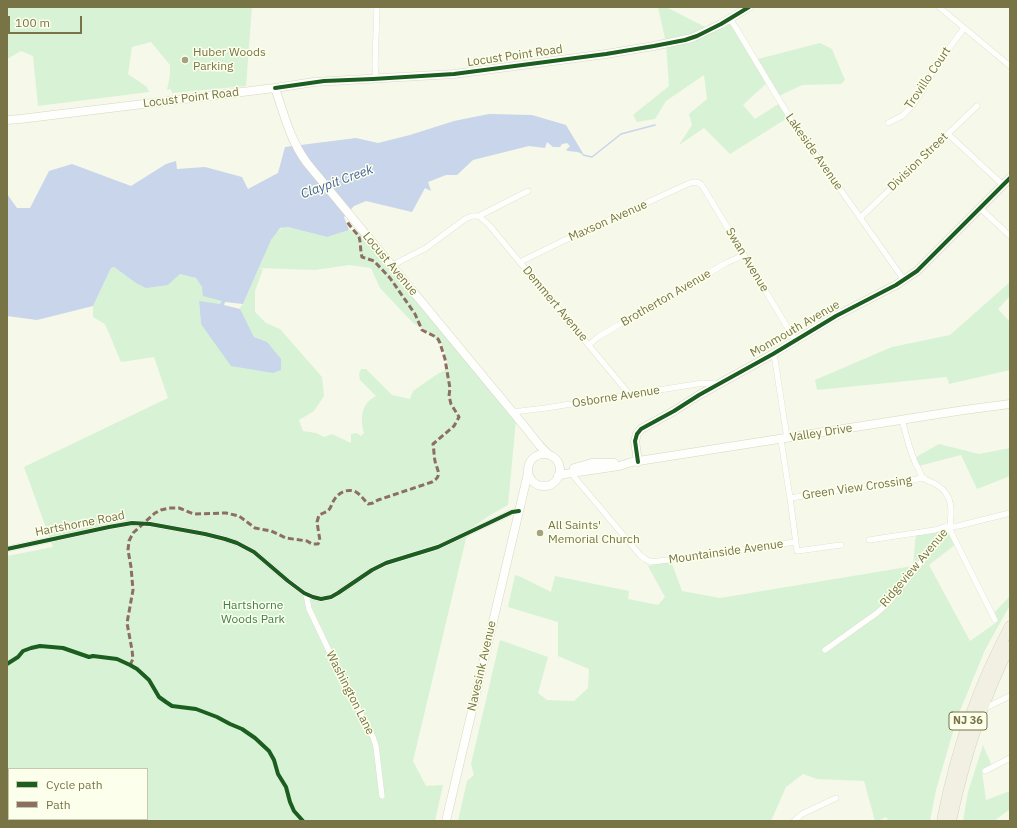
<!DOCTYPE html>
<style>
body{margin:0}
#map{position:relative;width:1017px;height:828px;overflow:hidden;background:#f6f8e9;font-family:"IBM Plex Sans",sans-serif}
canvas{display:block}
.frame{position:absolute;inset:0;border:8px solid #797446;pointer-events:none}
.legend{position:absolute;left:8px;top:768px;width:140px;height:52px;box-sizing:border-box;background:#fcffeb;border:1px solid #c8c7a9;margin:0;padding:5px 7px;list-style:none;font-size:12px;color:#797446}
.legend li{display:flex;align-items:center;gap:8px;height:20px}
.legend b{width:20px;border:1px solid #c8c7a9}
.scale{position:absolute;left:8px;top:16px;width:74px;height:18px;box-sizing:border-box;border:2px solid #797446;border-top:0;padding-left:5px;font-size:12px;line-height:14px;white-space:nowrap;color:#797446;-webkit-text-stroke:3px #fcffeb;paint-order:stroke}
</style>
<div id="map">
<canvas width="1017" height="828"></canvas>
<div class="frame"></div>
<ul class="legend">
<li><b style="height:5px;background:#1b5e20"></b>Cycle path</li>
<li><b style="height:5px;background:#8d6e63"></b>Path</li>
</ul>
<div class="scale">100 m</div>
</div>
<script>
const c = document.querySelector('canvas').getContext('2d');
c.lineJoin = 'round';
function fill(path, color) { c.fillStyle = color; c.fill(path, 'evenodd'); }
function strokePath(path, color, width, dash) { c.strokeStyle = color; c.lineWidth = width; c.lineCap = dash ? 'butt' : 'round'; c.setLineDash(dash || []); c.stroke(path); }
function label(font, color, halo, rows, align = 'center') {
  c.font = font + ' "IBM Plex Sans",sans-serif'; c.lineWidth = 3; c.setLineDash([]); c.textBaseline = 'middle'; c.strokeStyle = halo; c.fillStyle = color; for (const [text, x, y, turn = 0] of rows) {
    c.save(); c.translate(x, y); c.rotate((+turn || 0) * Math.PI / 180); c.textAlign = isNaN(turn) ? turn : align; if (halo) c.strokeText(text, 0, 0); c.fillText(text, 0, 0); c.restore();
  }
}
fill(new Path2D(`
 M7,7H252L246,86L172,93L171,89L167,90L170,75V65L151,42L132,47L128,74L147,87L149,92L38,106L33,56L21,51L7,59Z
 M658,7H666L709,29L729,19L754,60L820,43L832,49L845,80L841,84L802,85L777,97L769,81L743,105L755,119L780,103L789,117L730,154L704,128L679,145L692,125L689,114L707,99L704,75L666,101L655,119L637,122L633,115L669,86L666,43Z
 M288,227L327,237L349,230L358,232L516,420L508,505L492,514L468,530L413,761L426,786L443,785L435,821H7V556L53,547L24,467L168,398L154,357L121,362L105,324L93,317V306L111,268L114,267L136,283L168,285L180,274L196,278L202,287L222,301L221,304L199,302L201,324L267,342L254,337L239,309L243,304L259,268L263,269L255,291V312L266,323L280,329L322,377L324,396L314,411L299,420L303,431L316,433L324,437L332,434L351,443V434L357,433L361,436L364,433C360,418 361,404 376,396L360,380L359,374L361,369H366L392,395L410,399L413,391L436,375L449,368L443,346L424,329L413,323L380,288L371,268L349,265L315,270L259,268C264,257 270,237 279,230C281,228 285,227 288,227ZM9,769H147V819H9Z
 M1010,282V296L998,309L1010,322V370L949,384L947,377L817,390L815,380L892,347L950,335Z
 M939,444L979,454L1010,448V476L977,489L961,455L915,467L911,460Z
 M949,527L956,544L929,565L970,641L997,622L993,614L1010,596V605L985,650L957,718L936,790L930,821H889L886,817L878,821H875L864,781L817,779L803,774L786,787L771,821H458L467,781L474,775L471,764L500,640L548,657L538,693L547,700L574,701L588,688L589,669L558,656V622L508,607L515,575L521,577L551,592L555,576L629,591L628,599L658,605L665,597L648,566L671,561L682,591L720,598L913,566L916,533Z
 M983,745L992,766L982,772L986,800L1010,791V809L994,821H963L968,792Z`), '#d8f2d6');
fill(new Path2D(`
 M489,114L532,115L566,125L584,155L578,152L568,151L566,150L570,146L567,143L562,144L560,147H553L547,142L545,148L529,146L473,160L457,175H446L428,182L431,191L425,188L412,212L366,201L354,206L344,217L349,230L327,237L288,227L280,228L271,240L243,304L225,302L224,305L240,309L254,337L267,342L281,359V370L273,373L231,366L201,324L199,301L220,304L222,301L203,296L202,287L196,278L180,274L168,285L146,288L136,283L114,267L111,268L93,306L37,320L7,316V194L17,208H30L49,171L72,164L131,186L166,164L176,161L177,169L205,167L242,177L248,189L278,173L285,147L356,138L378,143L410,135L454,121Z`), '#c8d5ea');
strokePath(new Path2D(`
 M583,155L592,157L621,134L655,125`), '#c8d5ea', 1.5);
const street = new Path2D(`
 M939,7L1010,66
 M730,19L736,28L790,118L904,280
 M376,79L375,65L377,7
 M888,123L902,116L912,106L923,90L936,66L964,28
 M948,134L1003,185
 M980,208L1010,236
 M479,216L489,225L630,395
 M860,218L977,106
 M520,262L565,240L690,183C696,181 700,182 703,187L795,340
 M391,266L426,248L465,219L472,216H479L528,191
 M589,345L598,337L726,263L744,255
 M773,354L775,360L787,438
 M513,412L546,408L703,383L716,384
 M781,440L790,498L797,551L841,545
 M571,473L640,555L645,559L651,562L708,555L795,542
 M790,498L924,478
 M950,526L952,534L995,620
 M869,540L935,530L944,527L958,526L1010,513
 M7,549L109,527L132,523L150,524L205,534L225,539L237,543L254,552L288,581L304,593L313,597L321,599L331,597L338,593L372,570L386,563L438,547L512,512L519,511
 M306,594L309,609L312,615L341,676L373,737L376,746L382,796
 M825,650L877,613L889,602L950,526C952,510 953,495 937,485C933,482 927,481 923,478C921,476 920,472 919,470C910,455 907,437 902,420
 M983,709L1010,696
 M985,771L1010,758
 M794,821L802,814L836,798`);
const secondary = new Path2D(`
 M275,88C284,114 290,140 307,163L525,427L540,446L549,455
 M7,120L20,119L275,88L314,82L454,74L606,54L654,46L692,38L721,24L749,7
 M528 470a16 16 0 1 1 32 0a16 16 0 1 1-32 0Z
 M638,462L635,441L637,434L641,429L674,411L699,395L773,354L836,316L896,285L917,271L1010,178
 M574,468L592,463H614
 M558,476L565,474L619,466L632,462L964,410L1010,404
 M446,821L528,473`);
const highway = new Path2D(`
 M942,821C955,753 977,687 1010,626
 M951,821C964,761 982,701 1010,646`);
strokePath(street, '#d5d5c0', 6);
strokePath(secondary, '#d6d6c1', 9);
strokePath(highway, '#d4d3c0', 11);
strokePath(street, '#fefefc', 5.5);
strokePath(secondary, '#fefefc', 8);
strokePath(highway, '#f2f0e3', 10);
strokePath(new Path2D(`
 M130,665L133,659L132,650L127,623L133,590L131,567L128,550L129,541L133,533L155,513L161,510L169,508H179L194,514L226,513L239,516L255,528L271,531L286,538L307,541L312,544H318L320,541L317,522L319,515C322,514 325,512 328,511C331,508 332,503 334,500C339,492 348,488 356,492C361,495 364,500 368,504L373,503L378,500L432,482C443,476 437,470 435,461C434,456 434,450 433,444L454,426L459,417L451,404L449,396L450,388L448,377L445,359L440,343L438,339L434,336L422,330L415,314L390,278L374,261L362,257C360,250 361,243 359,237C356,232 350,227 347,221
 M7,819L19,821`), '#8d6e63', 3, [6, 3]);
strokePath(new Path2D(`
 M275,88L324,81L373,79L454,74L606,54L654,46L685,40L697,36L721,24L749,7
 M638,462L635,441L637,434L641,429L674,411L699,395L773,354L836,316L896,285L917,271L1010,178
 M7,549L109,527L132,523L150,524L205,534L225,539L237,543L254,552L288,581L304,593L313,597L321,599L331,597L338,593L372,570L386,563L438,547L512,512L519,511
 M7,664L18,657L23,651L31,648L40,646L63,648L89,657L93,656L117,659L130,665L137,669L149,680L159,697L166,702L172,706L196,709L217,717L230,724L242,729L255,738L269,751L274,760L278,774L286,787L290,802L294,811L303,821`), '#1b5e20', 4);
for (const [x, y, r, color] of [
 [185,60,4,"#a5a27f"],
 [540,533,4,"#a5a27f"]
]) { const dot = new Path2D(); dot.arc(x, y, r, 0, 2 * Math.PI); c.fillStyle = color; c.fill(dot); strokePath(dot, '#fcffeb', 1.5); }
for (const [x, y, w] of [
 [968,721,38]
]) { const box = new Path2D(); box.roundRect(x - w / 2, y - 9, w, 18, 3); c.fillStyle = '#fcffeb'; c.fill(box); strokePath(box, '#797446', 1); }
label('bold 11px', '#797446', null, [
 ["NJ 36",968,721]
]);
label('12px', '#797446', '#fcffeb', [
 ["Huber Woods",193,53],
 ["Parking",193,67],
 ["All Saints'",548,526],
 ["Memorial Church",548,540]
], 'left');
label('12px', '#797446', '#fcffeb', [
 ["Locust Point Road",515,56,-8],
 ["Trovillo Court",928,78,-56],
 ["Locust Point Road",191,98,-7],
 ["Lakeside Avenue",814,152,55],
 ["Division Street",918,162,-44],
 ["Maxson Avenue",608,221,-24],
 ["Swan Avenue",747,260,59],
 ["Locust Avenue",390,264,50],
 ["Brotherton Avenue",666,298,-30],
 ["Demmert Avenue",555,304,50],
 ["Monmouth Avenue",795,329,-30],
 ["Osborne Avenue",616,397,-9],
 ["Valley Drive",821,433,-9],
 ["Green View Crossing",857,488,-8],
 ["Hartshorne Road",80,524,-11],
 ["Mountainside Avenue",726,552,-8],
 ["Ridgeview Avenue",914,568,-50],
 ["Navesink Avenue",482,666,-77],
 ["Washington Lane",350,693,63]
]);
label('12px', '#3c814d', '#fcffeb', [
 ["Hartshorne",253,606],
 ["Woods Park",253,620]
]);
label('italic 13px', '#4561a5', '#fcffeb', [
 ["Claypit Creek",337,182,-20]
]);
</script>
